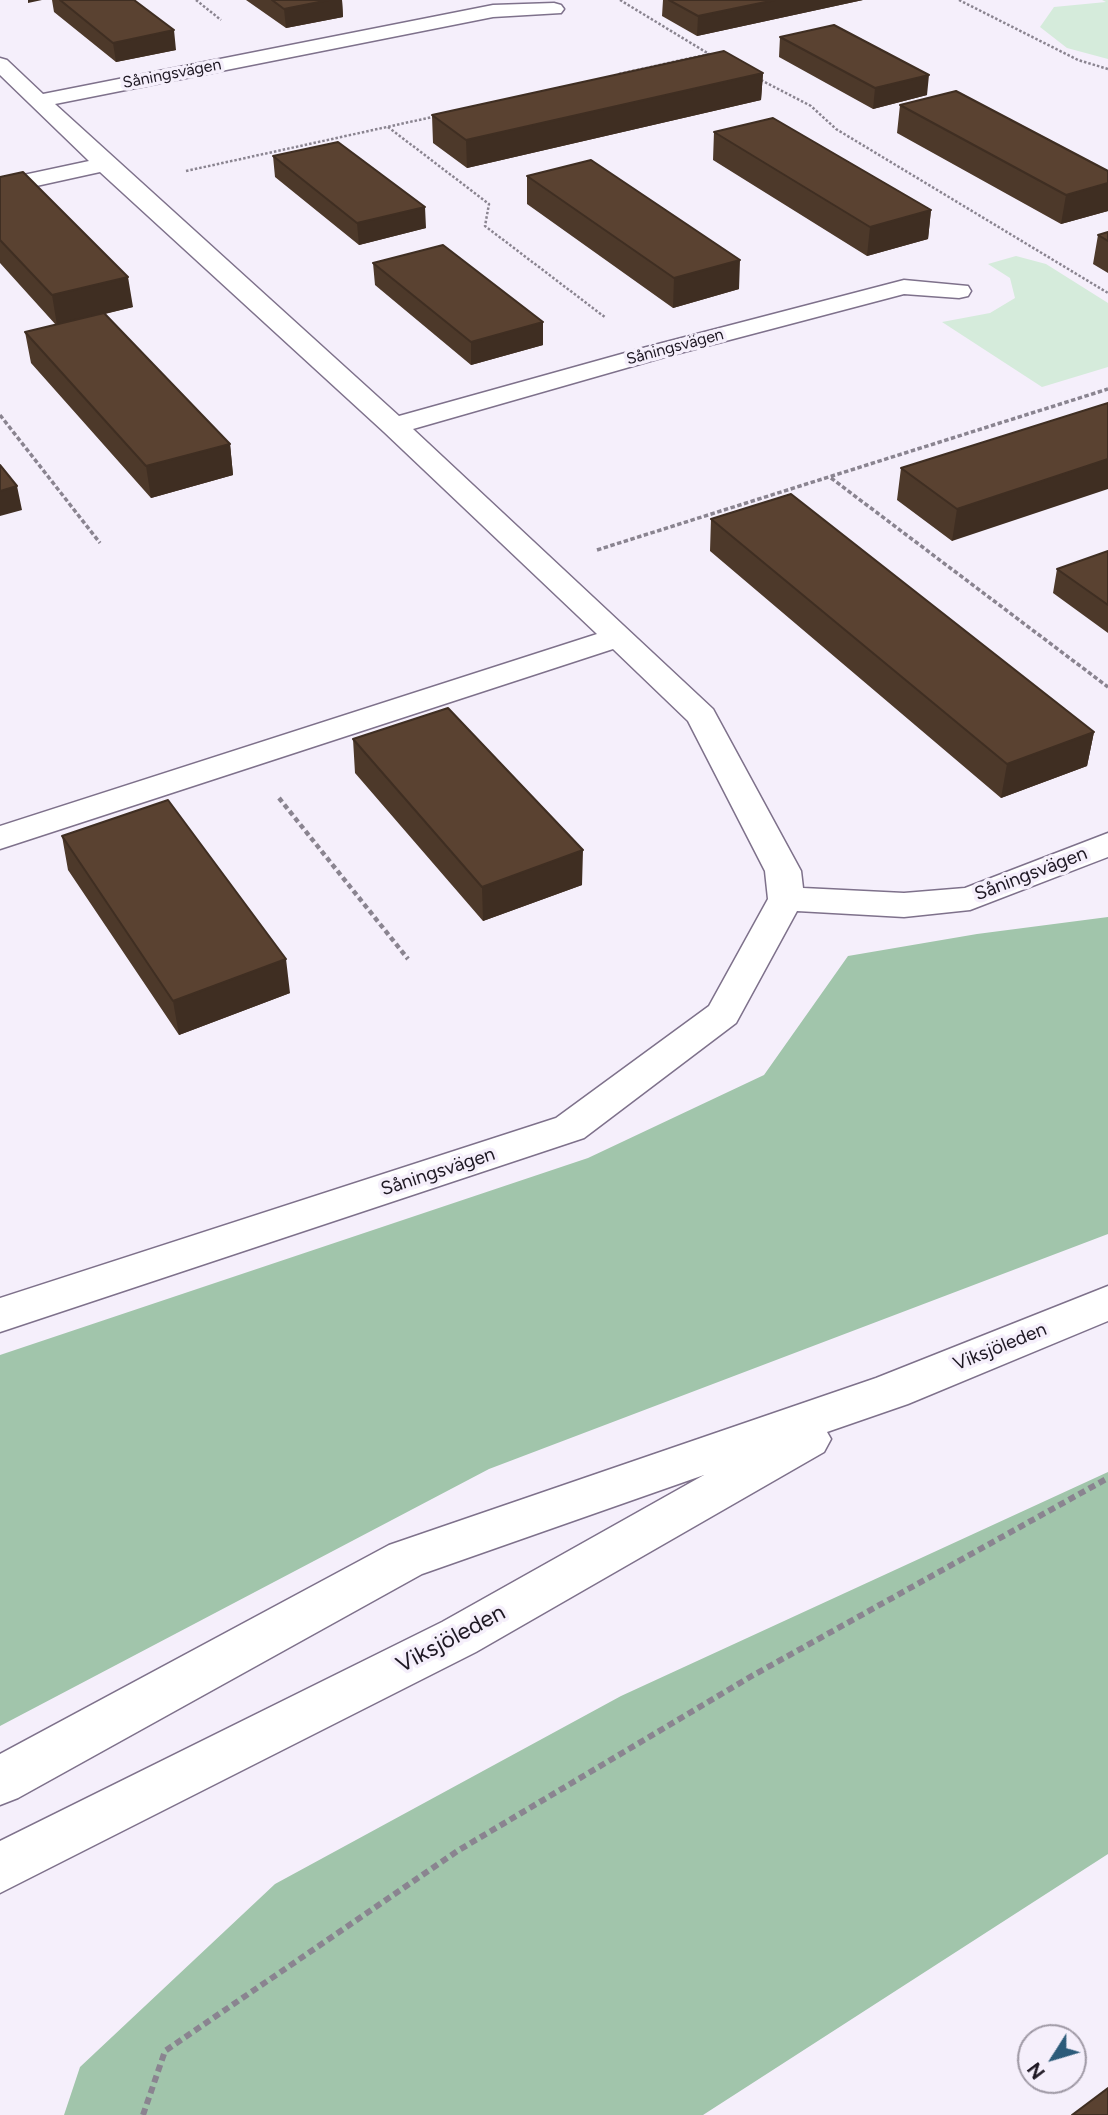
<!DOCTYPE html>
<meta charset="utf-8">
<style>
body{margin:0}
#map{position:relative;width:1108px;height:2115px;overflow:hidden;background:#f5effb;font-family:Figtree,sans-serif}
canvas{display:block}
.north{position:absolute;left:1017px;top:2024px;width:70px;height:70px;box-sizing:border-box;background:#f5effb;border:2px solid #9f99a5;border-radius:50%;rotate:233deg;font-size:19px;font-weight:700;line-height:28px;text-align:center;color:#1e1823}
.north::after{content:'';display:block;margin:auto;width:24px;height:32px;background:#2c5b7a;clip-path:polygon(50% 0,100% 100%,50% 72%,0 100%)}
</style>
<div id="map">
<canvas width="1108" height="2115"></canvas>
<div class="north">N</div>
</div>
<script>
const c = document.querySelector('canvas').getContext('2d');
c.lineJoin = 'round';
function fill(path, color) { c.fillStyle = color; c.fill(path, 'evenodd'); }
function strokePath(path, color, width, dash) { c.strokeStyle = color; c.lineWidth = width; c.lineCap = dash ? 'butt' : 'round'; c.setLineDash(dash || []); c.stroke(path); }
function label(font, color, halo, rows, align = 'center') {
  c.font = font + ' Figtree,sans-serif'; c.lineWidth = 7; c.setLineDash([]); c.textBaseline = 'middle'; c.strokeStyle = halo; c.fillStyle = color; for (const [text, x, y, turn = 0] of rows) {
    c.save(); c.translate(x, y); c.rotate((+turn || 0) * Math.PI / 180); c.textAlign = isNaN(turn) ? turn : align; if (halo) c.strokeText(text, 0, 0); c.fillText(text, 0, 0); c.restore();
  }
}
fill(new Path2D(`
 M1102,0H1108V59L1067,48L1040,27L1054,7L1106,2Z
 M1016,256L1046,264L1108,303V367L1042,387L942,322L990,313L1015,298L1010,278L988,264Z`), '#d5ebdb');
fill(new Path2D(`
 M1108,917V1234L489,1469L0,1726V1355L588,1158L764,1075L848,956L977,934Z
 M1108,1472V1854L703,2115H64L80,2067L275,1884L621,1696Z`), '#a1c5ab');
const minor = new Path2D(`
 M554,3L561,5L564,9L561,13L493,17L55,104L399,416L643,348L904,280L968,286L971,291L968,296L959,298L904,294L661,358L413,429L713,709L801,871L803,888L904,893L965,888L1108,833V857L970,910L904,917L797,911L736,1023L584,1138L0,1332V1298L556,1118L709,1006L768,899L765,871L688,721L613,649L0,849V826L597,634L384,432L100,172L0,194V180L89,161L0,75V58L7,60L43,94L493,5Z`);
const secondary = new Path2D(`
 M1108,1286V1321L908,1404L827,1432L831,1439L824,1452L476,1652L0,1893V1841L442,1622L704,1475L422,1574L18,1798L0,1805V1754L389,1545L876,1378Z`);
strokePath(minor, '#7e718b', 3);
strokePath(secondary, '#7e718b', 3);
strokePath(new Path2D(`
 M196,0L221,20
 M620,0L709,54
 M959,0L1078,60L1108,69
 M619,74L709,54
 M757,78L811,106L836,129L1108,293
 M388,127L489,204L485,226L606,318
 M186,171L437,116`), '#8a8490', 2.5, [2.5, 2]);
strokePath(new Path2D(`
 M0,415L100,543
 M831,478L1108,687
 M597,550L1108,389`), '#8a8490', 3.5, [4.5, 2.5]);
strokePath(new Path2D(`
 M279,798L408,959`), '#8a8490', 4.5, [5, 3.5]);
strokePath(new Path2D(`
 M143,2115L165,2051L459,1850L750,1677L1108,1478`), '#8a8490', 6, [7, 4.5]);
fill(minor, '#fff');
fill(secondary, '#fff');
fill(new Path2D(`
 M52,0H134L176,50L116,62L54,12Z
 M246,0H342L343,17L286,28Z
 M663,0H863L697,36L662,16Z
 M780,37L927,95L873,109L779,57Z
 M763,73L761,100L467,168L433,143L432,115Z
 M900,105L1108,171V211L1061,224L897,133Z
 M714,132L931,210L928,239L867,256L713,160Z
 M273,156L426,228L359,245L275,177Z
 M527,176L739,289L673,308L527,204Z
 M0,177L133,307L105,314L230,444L233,475L151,498L31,363L25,332L56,325L0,263Z
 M1108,232V273L1093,264L1098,235Z
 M373,263L543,345L471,365L375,285Z
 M1108,403L952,541L897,500L901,468Z
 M711,519L1094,732L1087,766L1001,798L710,551Z
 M1108,551V633L1053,593L1057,569Z
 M353,739L582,885L483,921L355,773Z
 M62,836L290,993L179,1035L68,870Z`), '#4d392a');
fill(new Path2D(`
 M28,0H42L28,3Z
 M329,0H342L343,17L286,28L284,9Z
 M775,0H863L697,36L698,16Z
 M174,30L176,50L116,62L113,43Z
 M763,73L761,100L467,168L466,140Z
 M929,75L927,95L873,109L875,88Z
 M1108,183V211L1061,224L1066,195Z
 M425,207L426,228L359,245L357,223Z
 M931,210L928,239L867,256L870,227Z
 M740,260L739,289L673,308L674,278Z
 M128,277L133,307L57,325L52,295Z
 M543,322V345L471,365V342Z
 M230,444L233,475L151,498L146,466Z
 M1108,459V489L952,541L957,509Z
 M17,486L22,510L0,516V491Z
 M1094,732L1087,766L1001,798L1007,764Z
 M583,850L582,885L483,921L482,887Z
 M286,959L290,993L179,1035L173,1001Z`), '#3f2e22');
const building = new Path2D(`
 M60,0H134L174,30L113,43Z
 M272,0H329L284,9Z
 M669,0H775L698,16Z
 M834,25L929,75L875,88L780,37Z
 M724,51L763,73L466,140L432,115Z
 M956,91L1108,171V183L1066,195L900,105Z
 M773,118L931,210L870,227L714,132Z
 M338,142L425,207L357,223L273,156Z
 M591,160L740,260L674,278L527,176Z
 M23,172L128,277L52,295L0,240V177Z
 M1108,232V241L1098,235Z
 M443,245L543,322L471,342L373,263Z
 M104,313L230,444L146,466L25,332Z
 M1108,403V459L957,509L901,468Z
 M0,465L17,486L0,491Z
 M791,494L1094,732L1007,764L711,519Z
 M1108,551V605L1057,569Z
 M448,708L583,850L482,887L353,739Z
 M168,800L286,959L173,1001L62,836Z
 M1108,2088V2115H1072Z`);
fill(building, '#5a4231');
strokePath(building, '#3f2e22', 2);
label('16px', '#1e1823', '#f5effb', [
 ["Såningsvägen",172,74,-11],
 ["Såningsvägen",675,347,-15]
]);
label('19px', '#1e1823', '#f5effb', [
 ["Såningsvägen",1031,874,-21],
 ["Såningsvägen",438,1172,-18],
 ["Viksjöleden",1000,1347,-22]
]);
label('23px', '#1e1823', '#f5effb', [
 ["Viksjöleden",451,1639,-28]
]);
</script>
